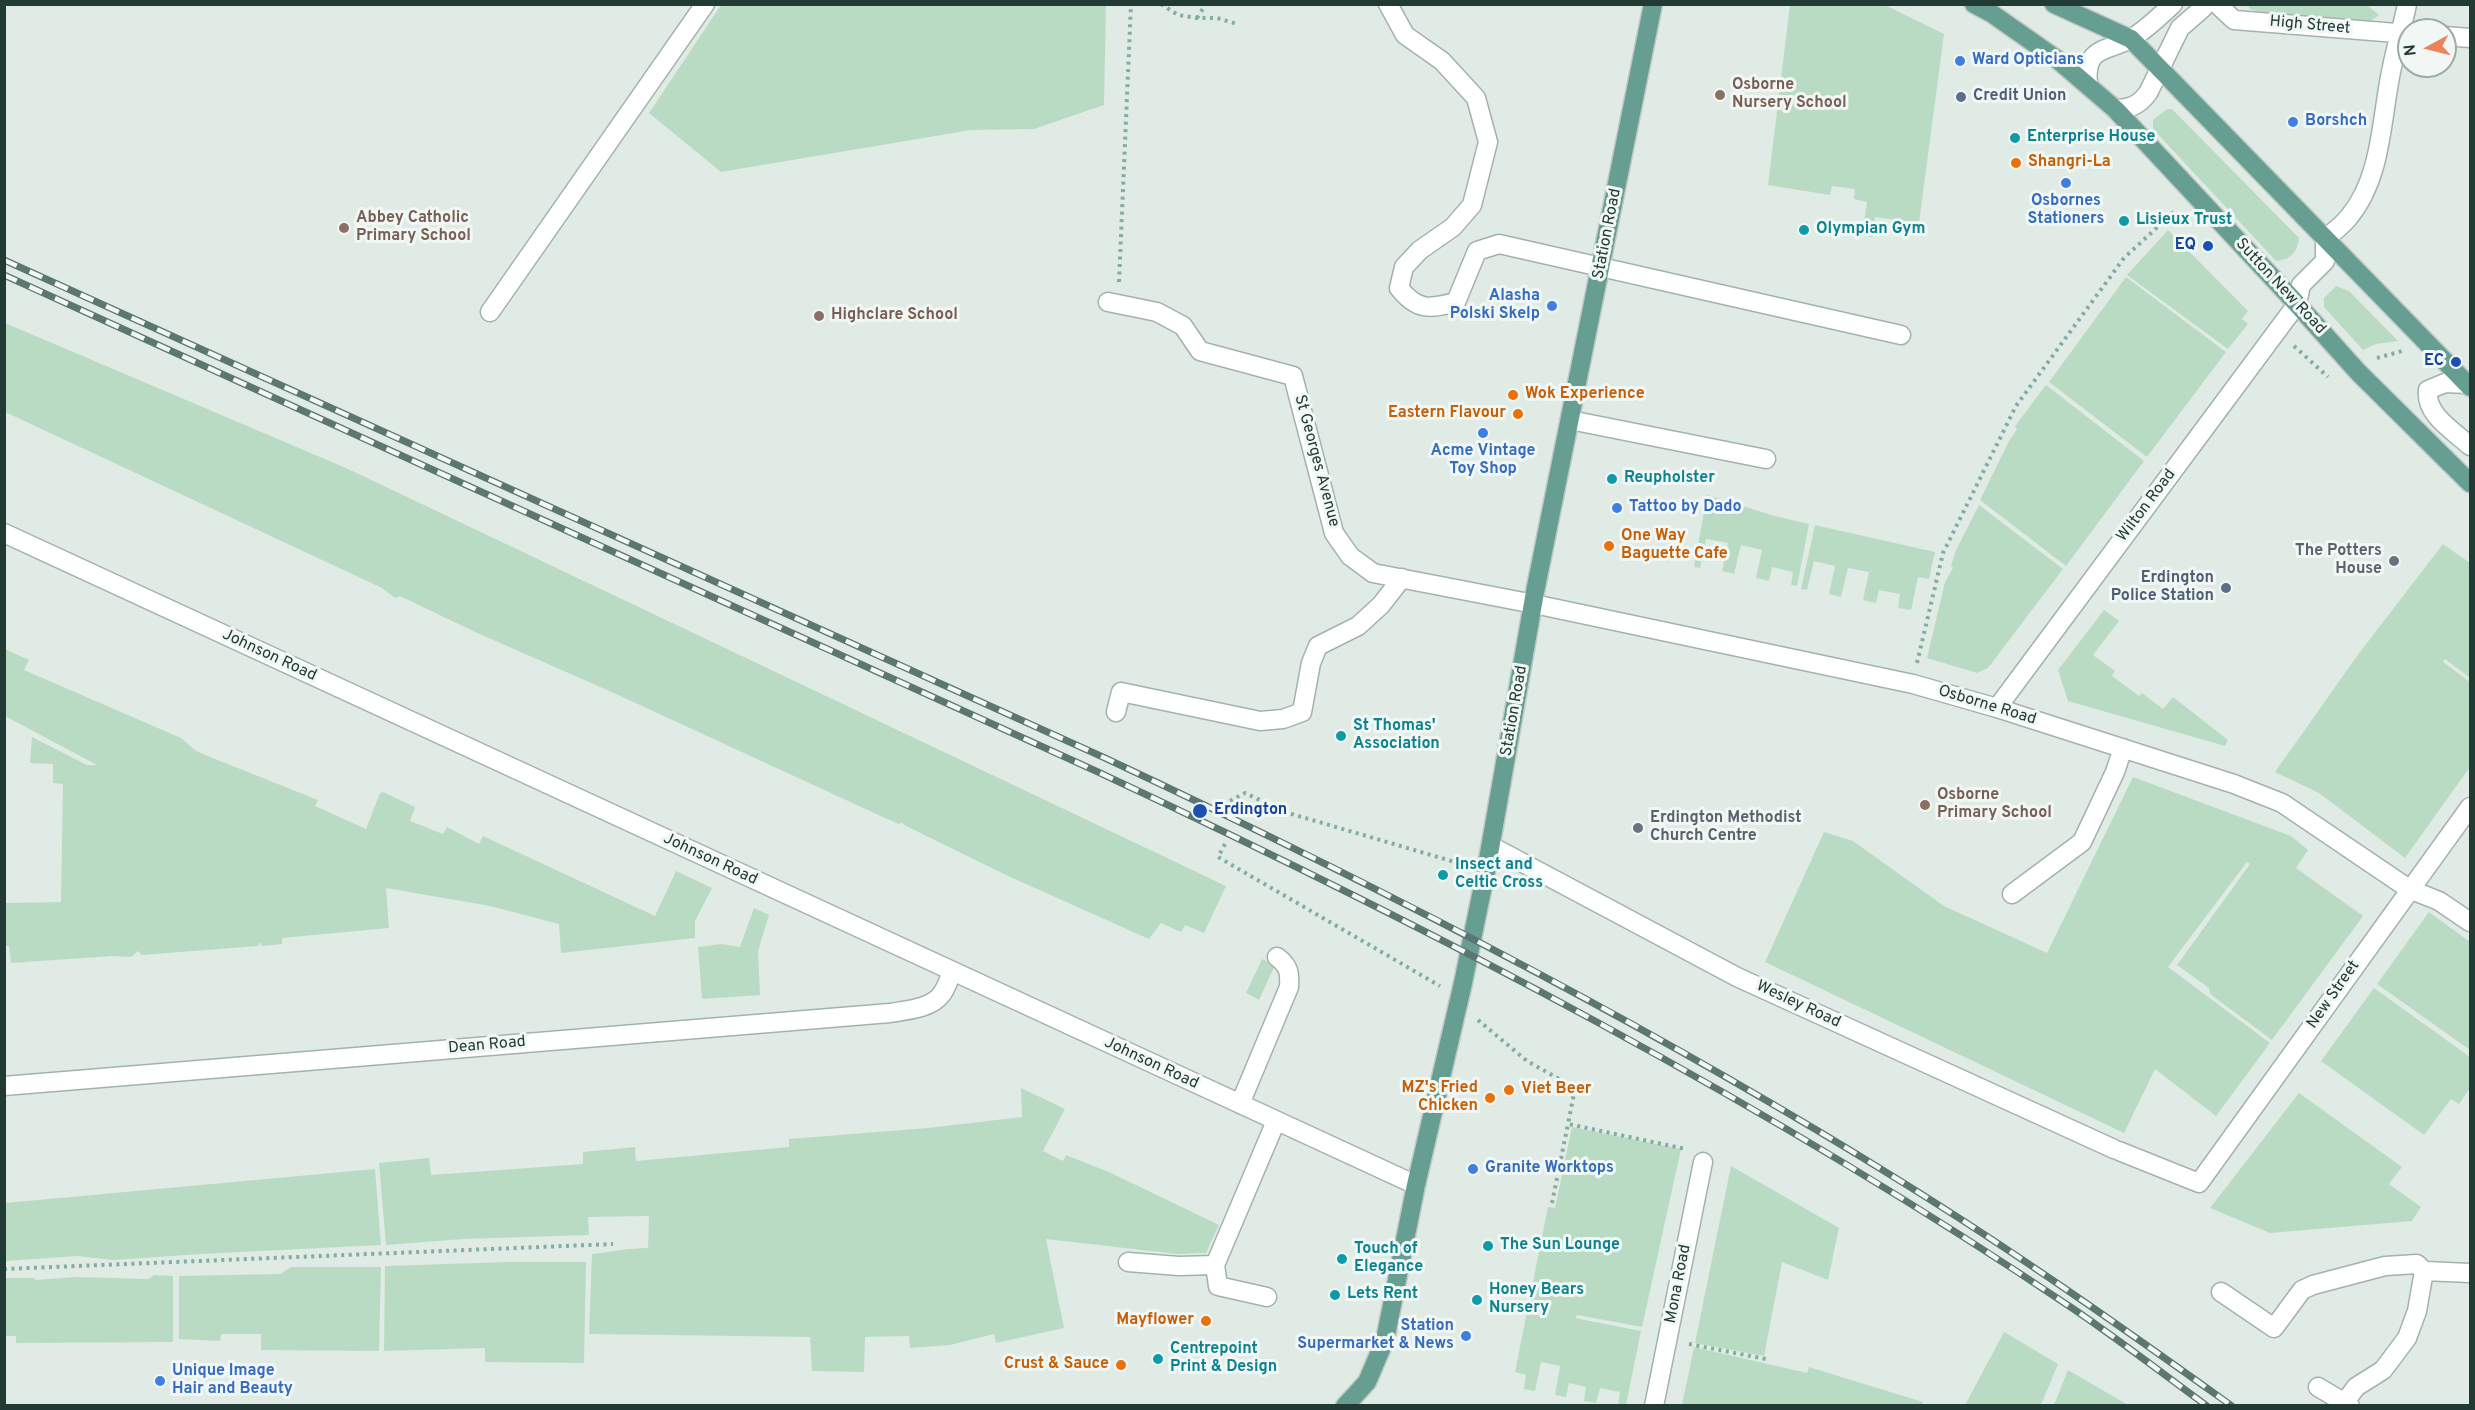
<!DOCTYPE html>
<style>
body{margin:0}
#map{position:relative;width:2475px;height:1410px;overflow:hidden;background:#e0ebe6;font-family:Overpass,sans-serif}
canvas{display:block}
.frame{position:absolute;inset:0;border:6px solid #213a34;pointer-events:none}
.north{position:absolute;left:2397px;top:18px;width:60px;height:60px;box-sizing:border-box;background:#f1f7f4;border:2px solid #9eaba7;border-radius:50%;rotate:263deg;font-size:16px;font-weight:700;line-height:24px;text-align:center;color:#213a34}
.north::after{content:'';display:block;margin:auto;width:21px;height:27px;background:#ee825b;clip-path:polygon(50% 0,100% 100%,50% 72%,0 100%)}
</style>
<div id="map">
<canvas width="2475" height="1410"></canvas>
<div class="frame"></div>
<div class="north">N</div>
</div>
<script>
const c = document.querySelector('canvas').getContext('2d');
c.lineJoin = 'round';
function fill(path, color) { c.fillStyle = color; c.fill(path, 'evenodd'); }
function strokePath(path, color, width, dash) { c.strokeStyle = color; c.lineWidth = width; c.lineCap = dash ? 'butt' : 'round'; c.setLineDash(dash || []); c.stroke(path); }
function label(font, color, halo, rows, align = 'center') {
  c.font = font + ' Overpass,sans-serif'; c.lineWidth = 6; c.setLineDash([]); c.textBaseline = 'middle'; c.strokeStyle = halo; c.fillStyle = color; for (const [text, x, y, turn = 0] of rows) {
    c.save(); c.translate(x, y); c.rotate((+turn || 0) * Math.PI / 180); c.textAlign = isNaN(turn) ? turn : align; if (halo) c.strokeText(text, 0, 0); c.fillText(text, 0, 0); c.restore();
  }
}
fill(new Path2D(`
 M721,5H1106L1104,105L1034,129L971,130L721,172L649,113Z
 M1790,5H1885L1944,34L1919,223L1875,217L1872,237L1862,235L1867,202L1854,199L1855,189L1832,186L1830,195L1768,185Z
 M2248,5H2367L2379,15L2369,22L2262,13L2250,9Z
 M2167,109H2172L2299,238C2298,252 2290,260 2276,261L2153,129V120Z
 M2168,230L2248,311L2242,319L2248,324L2228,349L2127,275Z
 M2126,277L2226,352L2147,457L2049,382Z
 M2336,286L2349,291L2398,341L2376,344L2363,350L2324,307V298Z
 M5,323L346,468L1226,886L1204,933L1185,925L1181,932L1161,923L1149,939L1008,876L904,825L902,822L899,824L885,818L616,694L473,631L400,596L395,598L382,588L5,412Z
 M2046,385L2144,461L2066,566L1980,500L2009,441L2017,429L2015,426Z
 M1707,495L1775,516L1809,524L1797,586L1791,585L1793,572L1772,567L1769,581L1756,578L1762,550L1741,545L1734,574L1722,571L1728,543L1706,539L1700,568L1694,567Z
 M1979,505L2063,569L1988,668L1977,673L1927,658L1945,582L1953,568L1951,566L1956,550Z
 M1815,525L1935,552L1929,579L1918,577L1911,610L1898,608L1900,594L1879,590L1876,603L1863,600L1869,572L1848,568L1841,597L1829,594L1835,566L1814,561L1807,590L1801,589Z
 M2443,544L2470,563V678L2445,659L2443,662L2470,682V767L2405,858L2319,793L2275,772L2357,656Z
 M2104,610L2119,621L2093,655L2115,671L2112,676L2139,696L2142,693L2163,709L2173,697L2228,740L2225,746L2068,701L2058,670Z
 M5,649L29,660L24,670L181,738L196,751L210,757L318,800L315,806L366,829L380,793L383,792L415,807L410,821L443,834L447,827L479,844L483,836L655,916L676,871L712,888L695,921V938L561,953L559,924L490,906L386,888L389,928L282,938V944L262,946L260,942L258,946L142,955L138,951L131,957L113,956L11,963L9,946H5V903L61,902L63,784L53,783V764L30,763L32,737L87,765H97L5,716Z
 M2133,777L2291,836L2308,850L2296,868L2363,916L2272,1040L2210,994L2209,988L2177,965L2250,864L2247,862L2168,967L2270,1043L2216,1116L2155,1069L2124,1133L1765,962L1824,832L1853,841L1944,906L2047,953Z
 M754,908L769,915L758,951L760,995L702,999L698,947L722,944L740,947Z
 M2429,912L2470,942V1050L2377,984Z
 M1262,959L1275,965L1259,1000L1246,993Z
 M2374,988L2470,1057V1088L2459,1104L2451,1099L2424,1135L2321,1061Z
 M1021,1088L1065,1109L1043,1151L1063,1161L1066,1155L1111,1173L1219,1225L1206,1253L1177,1254L1046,1239L1064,1328L996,1343L994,1334L950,1345L910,1348L909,1336L865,1337L864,1372L812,1371L810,1337L589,1334L592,1254C611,1252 628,1248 648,1248L649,1216L588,1217L589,1235L463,1239L386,1245L379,1163L429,1158L431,1175L583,1164V1152L635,1147L636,1161L789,1147V1139L928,1128L1022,1117Z
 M2299,1093L2402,1167L2389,1184L2421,1207L2412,1221L2270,1233L2210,1208Z
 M1572,1127L1681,1149L1642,1327L1577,1315L1575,1318L1641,1331L1626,1405H1618L1620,1392L1600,1388L1596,1403L1584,1401L1586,1387L1569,1383L1566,1397L1555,1395L1560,1366L1541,1362L1535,1391L1524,1389L1526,1375L1515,1372L1548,1207L1555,1208Z
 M1731,1166L1839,1228L1828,1280L1782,1262L1764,1356L1695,1343Z
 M375,1169L381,1245L201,1254L113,1260L78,1256L5,1261V1203Z
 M507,1262H586L584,1363L485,1362V1348L384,1351L385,1266Z
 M291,1267H381L379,1351L261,1350V1334H221L220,1341L179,1339V1276L280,1274Z
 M154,1275L173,1276V1342L16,1343V1336H5V1278H35V1280L76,1277L148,1279Z
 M2004,1332L2058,1364L2041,1405H1965Z
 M1694,1347L1807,1373L1809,1367L1923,1402L1922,1406L1682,1405Z
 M2068,1370L2128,1405H2054Z`), '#badbc3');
const minor = new Path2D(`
 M1388,4L1405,35L1442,61L1476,98L1488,142L1472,205L1453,227L1420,250L1404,267L1399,288C1417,311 1430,309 1456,302L1477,251L1499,244L1901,335
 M2217,4L2234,20L2409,34
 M2445,36L2470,38
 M2088,84C2084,44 2110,52 2132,38C2147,29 2160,16 2173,4
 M2115,109C2130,109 2139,105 2148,93L2180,28L2203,8V4
 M1108,302L1157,312L1183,326L1200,351L1293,376L1334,533L1350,556L1373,573L1534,604L1913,684L1997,708L2234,784L2282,803L2409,889L2439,901L2470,922
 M490,312L705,4
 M2468,384L2445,383L2428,390C2425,415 2454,431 2470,446
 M1570,420L1766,459
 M4,533L1416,1185
 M1997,708L2297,304L2301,285L2325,261V239C2333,232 2343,225 2349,217C2383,176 2381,116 2392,67C2396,46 2403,26 2407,4
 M1116,712L1121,692L1260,721L1283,719L1302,712L1311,663L1318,646L1358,626L1381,605L1402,578
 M1491,846L1737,977L2114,1149
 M2012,894L2082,842L2115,772L2123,748
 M4,1086L890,1013C906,1010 930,1009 941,995C946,989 949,979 952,972
 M1240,1104L1289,987C1290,973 1289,966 1277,957
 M2119,1151L2199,1183L2470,807
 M1128,1262L1179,1266L1215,1265
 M2424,1271L2470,1273
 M2221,1292L2274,1328L2302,1290L2313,1285L2385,1266L2417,1264L2424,1271
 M1267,1297L1218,1286L1215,1265L1276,1121
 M2318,1387L2350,1406
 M2345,1402L2356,1387L2383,1370L2407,1338L2417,1311L2424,1271
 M1654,1406L1703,1162`);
const major = new Path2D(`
 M1974,4L1991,13L2058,60L2115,109L2297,304L2358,372L2470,483
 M2054,4L2131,39L2470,387
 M1345,1406L1367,1382L1385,1340L1416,1185L1463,983L1486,871L1535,592L1653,4`);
strokePath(minor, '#a3b2ad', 21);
strokePath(major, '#c1c8c6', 21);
strokePath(new Path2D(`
 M1161,4L1178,15L1197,18H1217L1237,24
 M1197,18L1206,4
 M1119,282L1131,4
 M2294,346L2328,377
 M2377,358L2402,351
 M1917,663L1943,553L2016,406L2124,258L2177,209
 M1230,801L1245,793L1285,812L1465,865
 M1225,844L1218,857L1440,986
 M1478,1020L1527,1061L1575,1088L1568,1124
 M1552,1203L1568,1124L1686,1149
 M4,1269L613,1244
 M1689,1344L1766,1359`), '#82ada1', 4, [3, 4.5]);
strokePath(minor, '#fff', 18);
strokePath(major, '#669f92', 18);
const rail = new Path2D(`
 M4,260L1105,758C1377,885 1646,1023 1902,1182C2015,1252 2123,1328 2232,1406
 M4,275L1098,772C1434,929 1764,1101 2072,1308C2118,1339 2162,1373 2207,1406`);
strokePath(rail, '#5c7670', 7);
strokePath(rail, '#f1f7f4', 4.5, [14]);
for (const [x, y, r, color] of [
 [1960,61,6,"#3f7fe0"],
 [1720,95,6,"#8d6e63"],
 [1961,97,6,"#5c6f8a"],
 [2293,122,6,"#3f7fe0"],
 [2015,138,6,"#0f9aa8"],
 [2016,163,6,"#e8710a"],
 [2066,183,6,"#3f7fe0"],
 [2124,221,6,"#0f9aa8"],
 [344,228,6,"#8d6e63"],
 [1804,230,6,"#0f9aa8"],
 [2208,246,6,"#1a4fb4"],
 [1552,306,6,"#3f7fe0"],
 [819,316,6,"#8d6e63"],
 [2456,362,6,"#1a4fb4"],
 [1513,395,6,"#e8710a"],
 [1518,414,6,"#e8710a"],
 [1483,433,6,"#3f7fe0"],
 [1612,479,6,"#0f9aa8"],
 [1617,508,6,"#3f7fe0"],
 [1609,546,6,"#e8710a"],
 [2394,561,6,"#6b7280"],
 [2226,588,6,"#5c6f8a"],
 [1341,736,6,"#0f9aa8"],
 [1925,805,6,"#8d6e63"],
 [1200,811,8,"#1a4fb4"],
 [1638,828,6,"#6b7280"],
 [1443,875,6,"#0f9aa8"],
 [1509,1090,6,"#e8710a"],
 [1490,1098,6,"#e8710a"],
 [1473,1169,6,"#3f7fe0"],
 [1488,1246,6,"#0f9aa8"],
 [1342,1259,6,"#0f9aa8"],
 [1335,1295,6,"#0f9aa8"],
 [1477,1300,6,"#0f9aa8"],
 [1206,1321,6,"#e8710a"],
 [1466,1336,6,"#3f7fe0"],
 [1158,1359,6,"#0f9aa8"],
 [1121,1365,6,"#e8710a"],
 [160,1381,6,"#3f7fe0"]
]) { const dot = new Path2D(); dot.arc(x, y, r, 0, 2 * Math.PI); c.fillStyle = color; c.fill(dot); strokePath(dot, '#f1f7f4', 2); }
label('16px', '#213a34', '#f1f7f4', [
 ["High Street",2310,26,5],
 ["Station Road",1608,234,-79],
 ["Sutton New Road",2280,287,47],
 ["St Georges Avenue",1316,461,75],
 ["Wilton Road",2147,506,-53],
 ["Johnson Road",269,656,25],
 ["Osborne Road",1987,706,17],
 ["Station Road",1515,711,-80],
 ["Johnson Road",710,860,25],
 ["New Street",2334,995,-55],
 ["Wesley Road",1798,1005,25],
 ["Dean Road",487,1046,-5],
 ["Johnson Road",1151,1064,25],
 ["Mona Road",1679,1284,-79]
]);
label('bold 16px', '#366cbe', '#f1f7f4', [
 ["Ward Opticians",1972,61],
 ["Borshch",2305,122],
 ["Osbornes",2066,202,"center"],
 ["Stationers",2066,220,"center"],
 ["Alasha",1540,297,"right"],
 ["Polski Skelp",1540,315,"right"],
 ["Acme Vintage",1483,452,"center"],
 ["Toy Shop",1483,470,"center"],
 ["Tattoo by Dado",1629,508],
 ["Granite Worktops",1485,1169],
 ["Station",1454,1327,"right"],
 ["Supermarket & News",1454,1345,"right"],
 ["Unique Image",172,1372],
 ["Hair and Beauty",172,1390]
], 'left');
label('bold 16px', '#785e54', '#f1f7f4', [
 ["Osborne",1732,86],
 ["Nursery School",1732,104],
 ["Abbey Catholic",356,219],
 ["Primary School",356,237],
 ["Highclare School",831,316],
 ["Osborne",1937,796],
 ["Primary School",1937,814]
], 'left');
label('bold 16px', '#4e5e75', '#f1f7f4', [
 ["Credit Union",1973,97],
 ["Erdington",2214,579,"right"],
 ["Police Station",2214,597,"right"]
], 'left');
label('bold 16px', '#0d838f', '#f1f7f4', [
 ["Enterprise House",2027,138],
 ["Lisieux Trust",2136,221],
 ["Olympian Gym",1816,230],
 ["Reupholster",1624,479],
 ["St Thomas'",1353,727],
 ["Association",1353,745],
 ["Insect and",1455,866],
 ["Celtic Cross",1455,884],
 ["The Sun Lounge",1500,1246],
 ["Touch of",1354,1250],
 ["Elegance",1354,1268],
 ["Honey Bears",1489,1291],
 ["Nursery",1489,1309],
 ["Lets Rent",1347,1295],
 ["Centrepoint",1170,1350],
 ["Print & Design",1170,1368]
], 'left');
label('bold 16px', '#c56008', '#f1f7f4', [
 ["Shangri-La",2028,163],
 ["Wok Experience",1525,395],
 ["Eastern Flavour",1506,414,"right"],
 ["One Way",1621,537],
 ["Baguette Cafe",1621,555],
 ["MZ's Fried",1478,1089,"right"],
 ["Chicken",1478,1107,"right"],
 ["Viet Beer",1521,1090],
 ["Mayflower",1194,1321,"right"],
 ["Crust & Sauce",1109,1365,"right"]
], 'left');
label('bold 16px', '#164399', '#f1f7f4', [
 ["EQ",2196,246],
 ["EC",2444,362],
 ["Erdington",1214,811,"left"]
], 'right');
label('bold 16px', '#5b616d', '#f1f7f4', [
 ["The Potters",2382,552],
 ["House",2382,570],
 ["Erdington Methodist",1650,819,"left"],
 ["Church Centre",1650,837,"left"]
], 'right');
</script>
